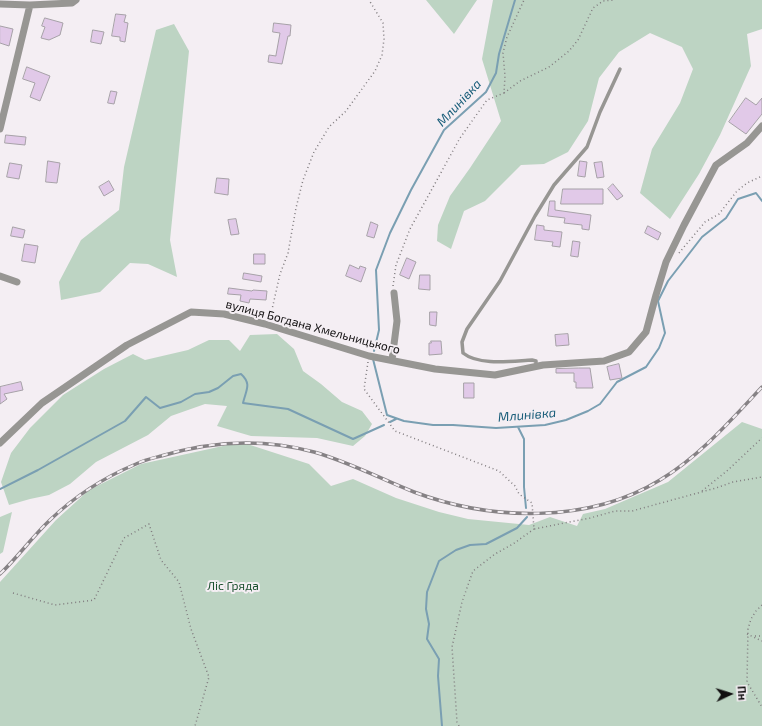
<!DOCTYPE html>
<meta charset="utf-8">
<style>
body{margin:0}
#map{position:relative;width:762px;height:726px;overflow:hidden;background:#f4eef3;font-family:"Exo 2",sans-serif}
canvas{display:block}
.north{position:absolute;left:710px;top:674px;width:40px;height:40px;-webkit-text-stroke:3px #f4eef3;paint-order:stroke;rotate:86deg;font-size:11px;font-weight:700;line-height:16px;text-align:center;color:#110f10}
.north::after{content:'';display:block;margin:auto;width:14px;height:18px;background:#110f10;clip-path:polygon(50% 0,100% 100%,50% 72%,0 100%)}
</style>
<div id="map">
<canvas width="762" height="726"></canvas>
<div class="north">Пн</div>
</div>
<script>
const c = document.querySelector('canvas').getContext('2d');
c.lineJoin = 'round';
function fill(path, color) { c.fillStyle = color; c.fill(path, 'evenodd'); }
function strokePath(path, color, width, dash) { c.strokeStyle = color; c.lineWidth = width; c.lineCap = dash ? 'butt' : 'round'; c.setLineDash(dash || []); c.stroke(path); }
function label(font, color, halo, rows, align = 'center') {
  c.font = font + ' "Exo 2",sans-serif'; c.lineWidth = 4; c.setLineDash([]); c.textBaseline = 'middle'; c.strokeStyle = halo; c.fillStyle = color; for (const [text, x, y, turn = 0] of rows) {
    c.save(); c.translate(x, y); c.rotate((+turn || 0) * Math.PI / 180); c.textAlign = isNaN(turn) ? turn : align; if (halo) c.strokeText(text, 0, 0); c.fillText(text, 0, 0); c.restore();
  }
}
fill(new Path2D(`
 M426,0H477L454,34Z
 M493,0H762V29L747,34L751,66L720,135L699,174L670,219L640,193L652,149L680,103L693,69L682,47L650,33L619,52L599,78L588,121L568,152L544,164L521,165L485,201L464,211L451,249L437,241L438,225L450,196L470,168L501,121L482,59Z
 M174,24L189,51L170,240L177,277L148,264L130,263L100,292L61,300L59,282L81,240L119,210L124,167L156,30Z
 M277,334L294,349L303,371L321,384L342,402L362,411L372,424L365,436L353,446L317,438L251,436L217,426L227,406L205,404L171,416L148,435L96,462L70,484L49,495L30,499L9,505L1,482L11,453L30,428L63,395L104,369L133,354L145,360L188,350L209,340H229L240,351L250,335Z
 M742,422L762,429V726H0V582L56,520L89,490L141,464L241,442L309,464L331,486L353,479L396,498L439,512L468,519L529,525L550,517L577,526L583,514L605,509L668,482Z
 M12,512L3,552L0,554V517Z`), '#bdd4c3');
strokePath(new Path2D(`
 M374,351L379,330L376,270L390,233L411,190L444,130L486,92L496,73L499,54L515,0
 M373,359L387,415L404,421L433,425H453L496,428L545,425L566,420L588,411L600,404L617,382L646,367L659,348L665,333L658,301L668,281L702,237L726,218L738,199L756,193L762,201
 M390,422L396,419
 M518,427L524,439V487L526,508
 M0,489L38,470L125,421L146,397L160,408L181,402L195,394L209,392L218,388L233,376L241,374C252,384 246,390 243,403L288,409L353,439L384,425
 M442,726L438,676L439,659L427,639L429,624L426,609L427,592L439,561L456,550L470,545L486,544L517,528L527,517`), '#7a9fb2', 2);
const building = new Path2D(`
 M116,14L126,15L124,22L128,23L125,42L120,41V37L112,36Z
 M45,18L63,23L60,35L49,40L41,38L45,27L42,26Z
 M274,23L291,25L290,36H288L282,64L268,62L269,55L276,56V55L280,33L273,32Z
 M0,26L13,29L9,46L0,43Z
 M93,30L104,32L101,44L91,42Z
 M27,67L50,76L40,101L30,97L35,83L23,79Z
 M111,91L117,92L114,104L108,103Z
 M746,98L756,105L762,98V114L746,134L729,122Z
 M6,135L26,137L25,145L5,143Z
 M48,161L60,163L57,183L46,182Z
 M580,161L587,162L585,177L578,176Z
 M602,162L604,177L597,178L594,163Z
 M10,163L22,165L19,179L7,177Z
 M217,178L229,179L228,195L215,193Z
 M109,181L114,190L104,196L99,187Z
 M613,184L623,196L617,200L608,189Z
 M563,189H603V204H561Z
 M550,201H555V210L591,215L589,230L582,229V225L564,223L565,218L548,216Z
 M236,219L239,234L231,235L228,220Z
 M371,222L378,225L374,238L367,236Z
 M537,225L544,226V230L562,232L560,247L552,246L553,242L535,240Z
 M648,226L661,233L658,240L645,233Z
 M13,227L25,230L23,238L11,236Z
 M573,241L580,242L578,257L571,256Z
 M25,244L38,246L35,263L22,261Z
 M254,254H265V264H254Z
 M407,258L416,262L409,279L400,275Z
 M350,265L359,269L360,266L366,268L361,282L346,276Z
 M244,273L262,276L261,282L243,279Z
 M420,275H430V290L419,289Z
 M229,288L252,291L253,290L267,291L266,300L250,299L249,303L240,301L241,295L228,294Z
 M430,312H437L436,326L430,325Z
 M568,334L569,345L556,346L555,335Z
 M431,341H441L442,354L429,355V343H431Z
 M619,364L622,378L610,380L607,367Z
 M579,368H590L593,388H576V382H574V373H556V369Z
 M21,382L23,390L4,394L7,399L0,404V387Z
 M464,383H474V398H464Z`);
fill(building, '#e1c9e8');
strokePath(building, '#a6a1a7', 1);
strokePath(new Path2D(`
 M504,93L520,81L549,67L569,51L578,40L593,8L603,1L614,0
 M679,253L705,222L719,214L737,191L747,183L762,176
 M393,286L396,265L410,229L460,138L487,100L504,93L505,76L503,53L507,37L524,0
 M268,318L271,314L280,274L288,253L296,208L303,180L314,152L329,127L346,111L375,71L382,55L384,39L383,23L369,0
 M368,362L364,389L395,431L499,471L515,486L519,494L532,503L534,529L590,518L615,511H632L716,488L733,482L762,477
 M702,491L728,470L762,438
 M13,593L55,605L94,600L124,538L149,524L161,560L179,582L191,629L209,677L195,726
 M762,605L756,611L751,619L748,629L747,682L762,707
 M747,634L762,641
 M755,636H762
 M459,726L457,722L452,647L462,602L473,571L495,554L513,544L534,529`), '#807c7f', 1.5, [1, 3]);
strokePath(new Path2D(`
 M536,367V361L532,360C512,361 479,366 463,353L462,342L467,329L500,281L535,216L554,185L587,147L600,112L620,69`), '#979693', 3.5);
strokePath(new Path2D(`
 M0,4L30,5L72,3L76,0
 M0,129L30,5
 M0,276L17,282
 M392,360L397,321L394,293
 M0,443L42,403L127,345L191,312L224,314L265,324L369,356L435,369L495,375L543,365L604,361L629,352L646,332L656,295L666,262L684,225L716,165L747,143L762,126`), '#979693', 7);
const rail = new Path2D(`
 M0,574C18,557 32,537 50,520C75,496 105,477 136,464C144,460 153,458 161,456C211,441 263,438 314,452C349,462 381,479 414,492C491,521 588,524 660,480C700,456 731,420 762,387`);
strokePath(rail, '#868285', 3.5);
strokePath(rail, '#f4eef3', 2, [6]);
label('12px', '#110f10', '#f4eef3', [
 ["вулиця Богдана Хмельницького",313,327,15]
]);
label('12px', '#1c5130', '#f4eef3', [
 ["Ліс Гряда",233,586]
]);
label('italic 13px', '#1a5e7a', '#f4eef3', [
 ["Млинівка",459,103,-47],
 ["Млинівка",527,415,-5]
]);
</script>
